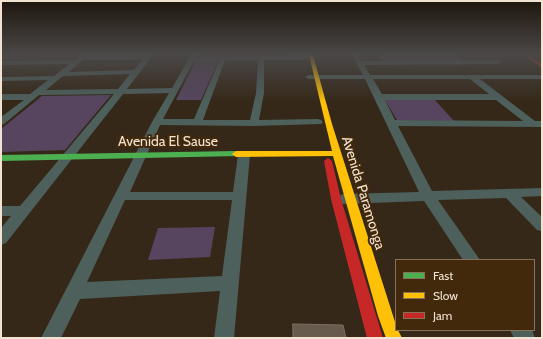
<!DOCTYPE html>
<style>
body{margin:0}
#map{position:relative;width:543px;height:339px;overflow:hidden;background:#352818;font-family:Cabin,sans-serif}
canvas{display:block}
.frame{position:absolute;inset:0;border:2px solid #f1e2d1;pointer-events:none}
.legend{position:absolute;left:395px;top:259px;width:140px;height:72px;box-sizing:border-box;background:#42290b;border:1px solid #88735a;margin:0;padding:5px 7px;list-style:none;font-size:12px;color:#f1e2d1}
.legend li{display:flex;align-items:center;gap:8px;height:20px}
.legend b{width:20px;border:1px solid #88735a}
</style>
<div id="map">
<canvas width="543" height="339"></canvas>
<div class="frame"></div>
<ul class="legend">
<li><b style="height:5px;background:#4caf50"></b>Fast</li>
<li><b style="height:5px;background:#ffc107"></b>Slow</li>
<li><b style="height:5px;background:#c62828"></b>Jam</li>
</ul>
</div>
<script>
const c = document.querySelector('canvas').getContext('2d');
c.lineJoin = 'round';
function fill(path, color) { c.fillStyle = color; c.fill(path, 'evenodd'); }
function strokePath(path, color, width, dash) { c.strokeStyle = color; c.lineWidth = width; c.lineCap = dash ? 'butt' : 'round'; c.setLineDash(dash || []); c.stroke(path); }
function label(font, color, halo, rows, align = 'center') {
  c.font = font + ' Cabin,sans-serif'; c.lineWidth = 4; c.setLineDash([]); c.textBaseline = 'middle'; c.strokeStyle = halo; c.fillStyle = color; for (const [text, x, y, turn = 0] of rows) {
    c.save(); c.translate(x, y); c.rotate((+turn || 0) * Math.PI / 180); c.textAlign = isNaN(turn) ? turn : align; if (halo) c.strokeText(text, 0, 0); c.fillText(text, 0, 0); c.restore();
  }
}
fill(new Path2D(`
 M379,55H455L463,61L384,62Z
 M219,59L201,100H176L196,60Z
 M111,95L65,150L1,152V129L42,96Z
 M434,99L454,121L397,120L385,100Z
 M215,227L210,257L148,260L158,228Z`), '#574560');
fill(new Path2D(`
 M1,57H13L15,58L13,59H1Z`), '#4d605c');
fill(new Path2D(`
 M81,55H153L127,89L172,88L191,55H197L196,57L313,55L315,57L312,59L264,60V93L259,120L318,119L321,120L323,122L321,124L254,126L160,125L130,192H233L238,155L240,153H248L250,155L234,338H214L220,291L80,299L61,338H41L152,122L169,93L123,94L6,243L1,245V228L11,216H1V206H20L114,94L39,95L4,124L1,125V117L24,100H1V94H30L48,80L1,81V77L54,76L69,64L3,65H1V61L75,60ZM143,59L134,70L69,72L83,60ZM225,60H258L256,93L250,120H203ZM194,61H219L194,119H163ZM130,74L118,89L46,90L63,76ZM125,200H232L222,276L87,282Z
 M352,55H358L362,61L498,60L501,62L498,64L364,65L370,75H542V79H480L535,121H542V127L398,126L432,191L542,188V196L521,197L542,217V231L537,230L506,198L438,200L480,260H463L424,201L343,204L338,202L336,199L338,196L343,194L419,192L365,79H309L305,77L309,75H363ZM373,79H470L489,94H382ZM385,100H496L523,121L395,120Z
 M510,330H532L535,338H514Z`), '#4d605c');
fill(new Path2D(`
 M236,151L239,152L240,154L239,156L1,161V155Z`), '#4caf50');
fill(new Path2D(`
 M309,55H313L332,124L396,325V330H398L402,338H386L378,316L333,156L236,157L232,154L236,151H332Z`), '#ffc107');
fill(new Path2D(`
 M523,55H529L542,64V68Z
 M328,158L332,161L341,199L383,338H367L331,199L324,161Z`), '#c62828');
fill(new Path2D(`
 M293,324L346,338H292V334Z`), '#564a3d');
const building = new Path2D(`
 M293,324L343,325L346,338H294Z`);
fill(building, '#665b4d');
strokePath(building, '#7c7062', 1);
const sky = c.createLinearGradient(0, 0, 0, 103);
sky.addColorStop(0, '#1d160d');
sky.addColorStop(0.53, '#4b4848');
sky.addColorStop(1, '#4b484800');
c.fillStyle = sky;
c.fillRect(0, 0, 543, 103);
label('14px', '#f1e2d1', '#42290b', [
 ["Avenida El Sause",168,142],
 ["Avenida Paramonga",363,193,73]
]);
</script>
